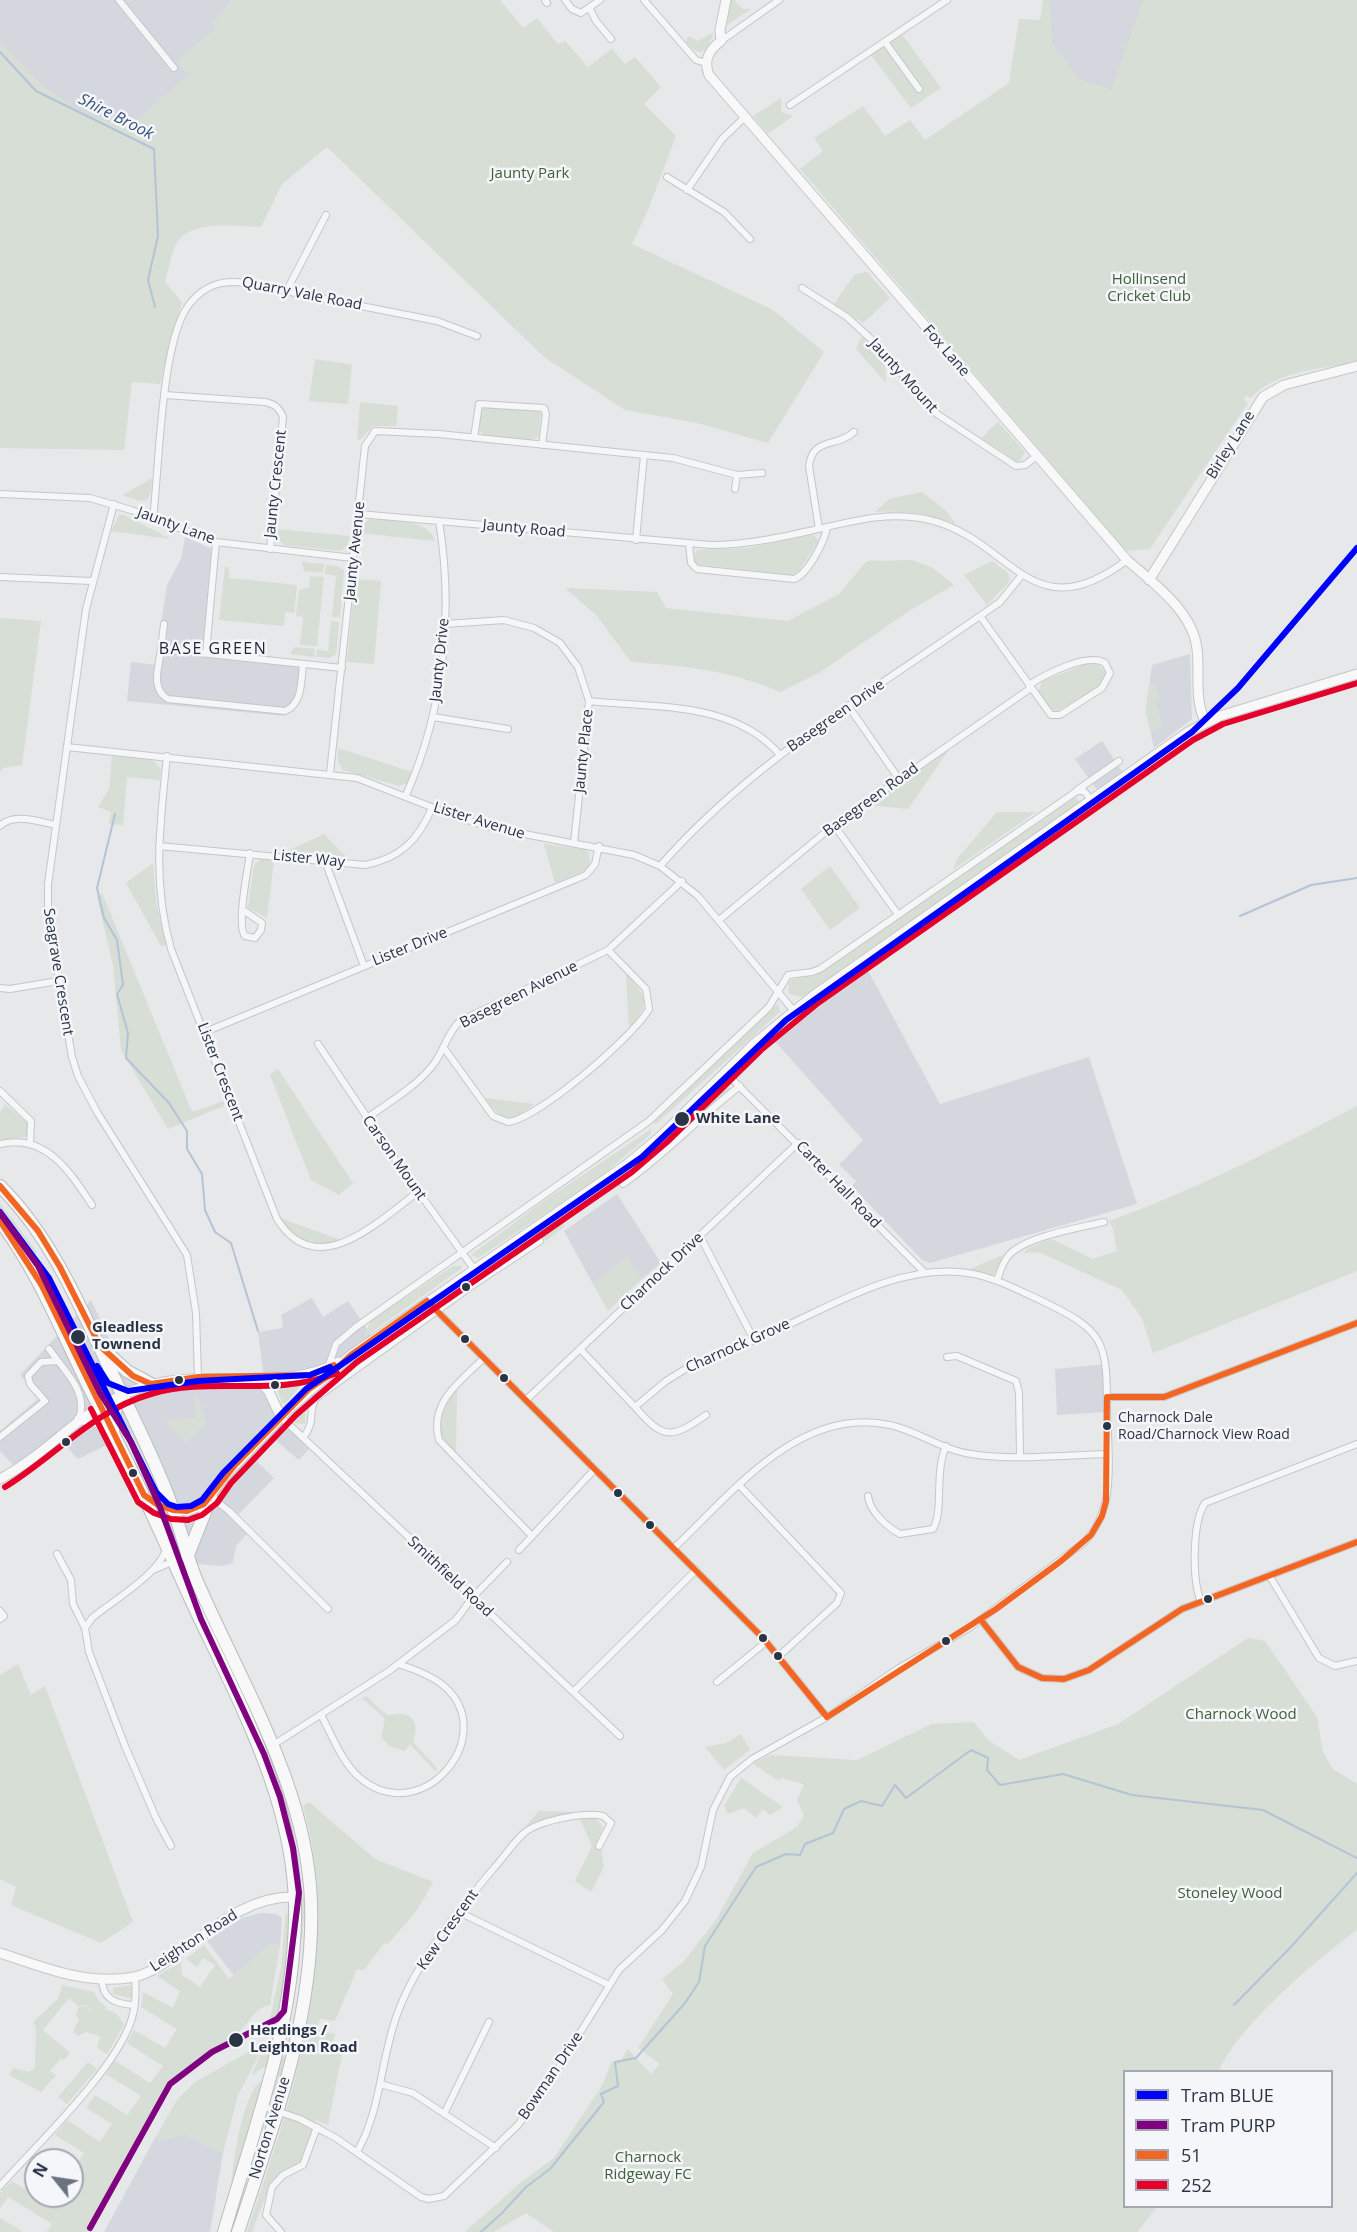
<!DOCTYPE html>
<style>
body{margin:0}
#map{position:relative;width:1357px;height:2232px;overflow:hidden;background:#e6e8ea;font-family:"Open Sans",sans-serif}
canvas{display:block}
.legend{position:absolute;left:1123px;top:2070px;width:210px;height:138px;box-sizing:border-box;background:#f4f6f9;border:2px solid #a4a8b1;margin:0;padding:8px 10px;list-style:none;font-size:18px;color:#2b3445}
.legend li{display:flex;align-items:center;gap:12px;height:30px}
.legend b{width:30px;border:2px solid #a4a8b1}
.north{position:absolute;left:24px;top:2148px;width:60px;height:60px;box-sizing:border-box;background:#f4f6f9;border:2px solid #a4a8b1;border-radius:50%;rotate:300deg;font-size:16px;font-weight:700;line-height:24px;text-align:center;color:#2b3445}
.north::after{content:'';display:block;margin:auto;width:21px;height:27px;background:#6c737f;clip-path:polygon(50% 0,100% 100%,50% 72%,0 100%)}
</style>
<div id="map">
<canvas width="1357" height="2232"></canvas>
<ul class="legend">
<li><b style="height:8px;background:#00f"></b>Tram BLUE</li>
<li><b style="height:8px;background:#800080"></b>Tram PURP</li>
<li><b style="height:8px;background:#f26522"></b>51</li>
<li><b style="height:8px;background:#e4002b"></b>252</li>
</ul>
<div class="north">N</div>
</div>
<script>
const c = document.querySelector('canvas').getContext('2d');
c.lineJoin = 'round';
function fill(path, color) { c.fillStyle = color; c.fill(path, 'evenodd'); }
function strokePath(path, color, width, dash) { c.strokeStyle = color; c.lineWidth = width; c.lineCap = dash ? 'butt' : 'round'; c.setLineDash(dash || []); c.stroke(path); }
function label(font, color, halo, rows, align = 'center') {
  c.font = font + ' "Open Sans",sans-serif'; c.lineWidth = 5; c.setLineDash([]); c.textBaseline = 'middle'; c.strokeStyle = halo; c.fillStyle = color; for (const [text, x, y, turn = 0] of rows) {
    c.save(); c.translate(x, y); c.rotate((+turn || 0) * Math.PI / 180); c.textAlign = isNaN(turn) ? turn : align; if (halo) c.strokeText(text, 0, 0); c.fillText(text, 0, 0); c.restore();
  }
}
fill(new Path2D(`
 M0,0H232L214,22L216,28L178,61L189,75L131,126L87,117L48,90L21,67L0,43Z
 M1049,0H1357L1335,166L1078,79L1052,44Z
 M185,537L214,550L204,652L300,667L297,700L285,716L127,701L131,662L155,665L167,585L181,559Z
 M1190,654L1192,719L1154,748L1146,710L1152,665Z
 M1102,741L1123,773L1098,791L1075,759Z
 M865,965L940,1104L1089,1057L1137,1204L930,1263L922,1260L852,1186L856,1181L839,1165L863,1140L773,1039Z
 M617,1194L661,1263L642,1279L627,1258L593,1284L564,1231Z
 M312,1298L323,1317L348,1301L374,1339L319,1372L264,1377L274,1405L311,1446L299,1460L272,1437L253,1458L274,1478L234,1519L248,1533L236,1546L233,1563L223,1566L182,1563L158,1487L131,1433L78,1459L57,1437L17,1469L0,1451V1431L39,1398L20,1375L91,1300L116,1353L151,1384L264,1377L258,1332L283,1328L281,1315Z
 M1107,1364V1412L1057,1415L1055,1369Z
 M261,1913L276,1914L282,1918L280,1945L270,1944L234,1976L207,1941L242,1918Z
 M185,2134L223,2153L210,2232H104L155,2138L160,2141Z`), '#d4d7dd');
fill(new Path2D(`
 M232,0H500L523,28L537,18L558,44L565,41L588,67L612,49L625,64L635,57L661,87L644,104L676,136L648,210L632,244L773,310L824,352L768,443L697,423L625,410L544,357L327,147L282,184L261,227C238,227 194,219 178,241C171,250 169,270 165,282L182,302L160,384L132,382L124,450L0,448V43L48,90L87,116L131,126L189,75L178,61L216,28L213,22Z
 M730,0H734L743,9H751L727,25Z
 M1043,0H1049L1052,44L1078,79L1111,90L1143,0H1357V362C1323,369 1274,371 1251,398L1246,396L1244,400L1248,403L1150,549L1126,551L800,169L823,151L814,138L863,106L885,136L910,120L925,140L1009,83L1019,19L1040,20Z
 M714,32C706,50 703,61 686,42L688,36L698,41Z
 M901,33L941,88L911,108L871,55Z
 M781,98V112L793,116L768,134L753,116Z
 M867,272L890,298L863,323L834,304L855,274Z
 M862,336L885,363L886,383L856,349Z
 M315,359L352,365L348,404L309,401Z
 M360,402L398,406L396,426H373L361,439L357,440Z
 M485,406L537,410L541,413L539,436L532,440L484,435L479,430L480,412Z
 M998,422L1025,452L1020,461H1016L981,438Z
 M152,478C151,504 147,505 123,495Z
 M922,492L945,510L956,524C929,514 904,510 875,512L889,499Z
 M119,515H124L171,539L111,531Z
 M370,519C392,522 427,517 435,541L360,533L363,524Z
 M276,529L350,536L347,546L341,551L284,545L275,535Z
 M813,535L819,541L798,572L792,575L695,564L694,556L697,550L748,548Z
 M912,560L933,568L954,585L912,609L819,673L780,692C730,670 684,666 631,662L597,616L565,588L657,592L666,608L788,621L839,594L867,561Z
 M992,561L1008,573L1010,581L987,605L964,575Z
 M302,562L324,564L323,573L304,571Z
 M326,565L337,566L344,570L340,617H332L336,576L325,574Z
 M225,567H229V578L297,585L294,613L285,612L284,626L219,620Z
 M310,576L324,577L317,646L300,645L303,617L296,616L299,590L309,588Z
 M355,579L381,581L374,664L347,662Z
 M0,618L41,621L22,765L3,768L0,772Z
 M331,621L339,622L336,654L330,658L316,657L317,650L328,651Z
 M294,647L315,649L314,657L290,654Z
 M1086,664C1097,663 1102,665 1106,675L1101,685L1058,711L1050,709L1038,692L1042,681Z
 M1149,684L1156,685L1160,702L1156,703L1162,723L1160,728L1150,731L1146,710Z
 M338,748L412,772L408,783L399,786L343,770L338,762Z
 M950,748L908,809L868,805Z
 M112,756L153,760L161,769L160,780L127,777L123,825L109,824L111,812L98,807L109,789Z
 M1075,797L1082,803L802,997L789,994L788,983L792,979L814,976L823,971Z
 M997,812H1036L953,870L957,859Z
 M324,834L349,860L281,854Z
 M544,844L583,849L589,853L590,866L584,871L555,883Z
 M261,859L274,860L267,918L248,908L254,865Z
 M153,863L156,902L166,945L161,946L126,883Z
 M830,866L860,908L830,930L801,889Z
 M102,893L192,1112L224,1101V1106L168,1129L121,1050L113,965L97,897Z
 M626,974C648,998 651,1003 629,1028Z
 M778,1004L780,1012L655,1125V1121Z
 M278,1069L353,1183L339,1195L311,1180L270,1075Z
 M725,1084L730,1089L668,1143L669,1139L721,1085Z
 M485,1098L534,1104C511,1123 503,1123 485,1098Z
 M5,1104L30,1125L32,1136L0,1140V1112Z
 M1357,1106V1271L1153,1353L1142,1319L1122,1290L1039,1252L1024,1253L1028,1248L1051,1239L1093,1259L1117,1251L1113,1229L1109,1221C1195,1190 1276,1149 1357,1106Z
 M651,1129V1134L600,1177L478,1258L471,1255L541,1203Z
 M656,1149L658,1152L622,1180L618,1179Z
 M0,1203L37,1252L35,1254L0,1208Z
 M559,1217L565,1226L546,1241L541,1236L441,1302L440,1298Z
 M280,1218L341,1240C319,1247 289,1244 280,1218Z
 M1000,1256L1004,1257L993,1275L968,1270Z
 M627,1257L642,1279L608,1311L593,1284Z
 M453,1266H461L462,1268L365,1337L370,1321Z
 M423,1313L424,1315L328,1384L347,1365Z
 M304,1381L286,1403H282L276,1386L277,1382Z
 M322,1389L312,1398L311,1405L305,1406V1424L295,1423L297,1410Z
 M457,1390L456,1452C431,1436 440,1408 457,1390Z
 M197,1394L207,1423L187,1443L164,1421L196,1417L194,1395Z
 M1248,1638L1265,1641L1317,1717L1323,1752L1333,1769L1357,1784V1930C1317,1959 1238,2026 1219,2071L1124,2072V2206L1157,2207L1137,2232H554L526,2213L494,2232H465L520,2183L554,2158L603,2084L611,2062L621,2060L628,2049L651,2074L660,2064L638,2048L673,1994L662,1979L684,1961L716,1920L753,1853L797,1827L804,1816L797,1800L804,1784L781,1778L779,1781L753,1764L770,1755L857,1760L932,1724L974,1722L988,1740L1019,1760L1118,1724Z
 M18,1664L31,1695L45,1686L133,1922L101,1943L11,1905L16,1887L0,1879V1675Z
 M366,1696L388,1716C410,1709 421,1722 413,1742L438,1769L435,1771L410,1744L405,1751L389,1746L381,1737L385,1719L362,1698Z
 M741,1734L750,1750L724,1770L705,1747L726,1743Z
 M741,1778L783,1807L770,1815L763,1809L756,1818L744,1808L728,1814L724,1806Z
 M309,1802L375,1859L433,1882L417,1910L388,1944L384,1943L364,1970L357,1969L335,2021L320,2019L317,2030L335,2034L333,2045L343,2049L328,2125L316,2120L301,2161L272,2180L252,2232H247C293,2098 344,1947 303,1806Z
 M539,1811L577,1812L541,1820L522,1831Z
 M580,1819H596L603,1827L596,1845L601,1849L604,1867L591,1892L575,1881L592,1846Z
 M306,1894L302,1939H300L301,1900Z
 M286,1910C296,1933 285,1990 281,2015L264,2028L270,2019L281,1968Z
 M270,1944L280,1945L270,2005C255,2008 252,2019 242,2029C221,2049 193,2059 174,2081L92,2232H47L52,2224L8,2197L0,2209V2193L12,2181L47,2202L51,2196H72V2172L84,2153L55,2135L67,2120L100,2142L112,2124L86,2108L95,2095L127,2115L141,2096L106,2074L115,2061L150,2083L163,2066L127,2043L134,2030L165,2048L177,2029L141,2007L143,1992L173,2008L180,1991L157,1976L181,1962L182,1975L200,1987L215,1965L203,1958L197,1967L186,1959L204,1945L229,1979Z
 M62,1985L94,1992L99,2001L106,2007L105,2009L117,2014L124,2025L107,2054L97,2048L100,2036L88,2033L89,2031L78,2036L73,2032L79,2019L76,2014L79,2007L86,2006L89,2011L92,2012L85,2005L78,2006L69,1998L43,2030L70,2053L64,2060L61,2058L50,2071L56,2075L41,2092L9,2075L13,2068L29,2072L35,2068L36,2027L33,2022L58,1999Z
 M131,1985L134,1993L130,1998L113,1994V1988Z
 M266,2042L238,2095L223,2153L185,2134L159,2141L155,2138L177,2100L195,2082Z
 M269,2045L275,2046L270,2063L252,2075L260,2055L265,2054Z
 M282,2056L286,2058L273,2099L272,2089Z
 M88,2062L97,2069L67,2104L58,2097Z
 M266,2079L230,2198C232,2174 241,2085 266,2079Z
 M0,2218L23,2232H0Z`), '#d6ded6');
strokePath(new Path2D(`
 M0,52L36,91L154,149L158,236L148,280L155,307
 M115,814L97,888L104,918L117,940L123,985L117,994L128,1033L126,1058L169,1103L187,1131V1149L202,1174L205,1210L215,1232L231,1243L258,1331
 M1240,916L1311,885L1357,878
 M1234,2005L1289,1949L1357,1873
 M481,2232L502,2213L526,2187L550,2169L604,2102L601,2094L618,2086L615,2062L636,2058L685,2003L699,1982L705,1946L756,1867L786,1854L800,1855L805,1844L833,1833L844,1809L861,1801L882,1806L895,1785L906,1798L971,1750L988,1758L987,1770L1000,1785L1063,1774L1132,1795L1263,1810L1357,1858`), '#b4c4d5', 2);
const street = new Path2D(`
 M119,0L174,68
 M545,0L547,3
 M565,0L572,9L581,13L600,0
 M644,0L696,60L706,63
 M590,9L596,21L611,39
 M721,41L779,0
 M885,42L919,89
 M790,105L947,0
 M667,177L724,212L750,239
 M687,190L722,139L745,117
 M802,288L847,317L871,339L937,414L1016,466L1025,465L1038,455
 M287,290L326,215
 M165,395L265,402C274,404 279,407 283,417L270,549
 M474,438L479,404L544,408L546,414L542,445
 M735,489L737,475
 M0,494L90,498L131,510L216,542L353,558
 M114,504L86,609L48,884V916L72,1057L78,1076L97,1112L187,1255L196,1313L198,1377
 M359,514L711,545C747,545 783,537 818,529C857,520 891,511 930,520C1012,540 1031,633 1127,560
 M153,519C159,468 161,349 186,309C200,287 221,279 245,283L437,321L477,336
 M819,529L809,466C813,436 837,448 854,432
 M636,540L644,455
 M689,544L691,563L697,569L794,579C808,574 825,541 827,527
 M0,577L91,581
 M980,616L1051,715H1060L1102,688L1110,673L1105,663C1088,652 1044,675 1029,685
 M164,624L161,649L342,668
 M445,624L504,620L534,628L560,643L578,667L589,701L574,843
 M161,649C159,666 150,689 168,699L285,711C303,704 301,680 303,664
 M206,653L216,542
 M589,701C654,708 734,701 780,755
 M849,707L899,779
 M433,717L508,729
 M67,747L357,778L457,817L493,828L634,855L660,866L698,896L794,1011
 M167,756C160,824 152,882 171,949L277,1219C317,1283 377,1222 418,1192
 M330,773L365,446L375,431L439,434L673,458L737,475L762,473
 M1077,790L1119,761
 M406,795C444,710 454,613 439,521
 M834,825L897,913
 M0,826C14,812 39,822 56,825
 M159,846L365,865C401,858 418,840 432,808
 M325,861L364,966
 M660,866C754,758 883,685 1000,602L1021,576
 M243,910L262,923L261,930L255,938L245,936C236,926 248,869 250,853
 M719,920L834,825L1031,688
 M0,988L10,989L58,981
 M205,1032L586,875L595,864L599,846
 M318,1044L397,1162L474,1269
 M444,1048L493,1116L508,1122C538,1119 634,1036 649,1009L646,989L608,950
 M725,1072L925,1273
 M0,1091L31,1121L30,1144
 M367,1118C389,1102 416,1087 433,1065C444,1051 447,1033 460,1021L608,950L682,881
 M0,1144C46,1133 70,1172 92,1205
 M623,1184C665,1155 699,1117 740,1086
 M700,1236L754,1340
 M997,1280C1000,1272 1003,1261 1009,1255C1027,1236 1079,1228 1104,1222
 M427,1301L763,1638L827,1717
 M49,1349L58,1361
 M947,1357L957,1356L1016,1381L1019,1393L1020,1456
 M484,1358C460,1382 429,1402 439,1440L532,1536
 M328,1368L336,1344L356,1327L649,1121L769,1007L788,975L812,972L820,969L1077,791H1084L1092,801
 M1107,1397H1164L1357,1323
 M526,1400L798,1143
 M635,1407C664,1440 671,1439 706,1415
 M281,1417L620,1736
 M0,1437L45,1401L30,1384L28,1376L41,1362L58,1361C72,1379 87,1396 79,1419
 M303,1438C317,1420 307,1411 316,1398L473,1285L540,1241
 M740,1486L841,1593L837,1603L779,1656
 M868,1496C870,1512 887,1527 900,1534L933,1529C944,1511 934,1473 946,1446
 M211,1497L229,1511L328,1609
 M674,1548C732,1493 800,1405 890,1425C918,1431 942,1450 971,1454C1013,1461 1065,1455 1108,1454
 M519,1550L595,1469
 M57,1554L71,1580L73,1604L85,1628L89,1652L125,1746L156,1818L171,1846
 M153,1570L188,1555
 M1269,1575L1319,1658L1335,1666L1357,1661
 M1201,1602C1192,1580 1192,1523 1205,1503L1357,1444
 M0,1611L4,1616L0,1619
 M981,1620L1018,1667L1042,1678L1064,1679L1089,1670L1182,1609L1357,1542
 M85,1628L92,1618C111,1602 162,1572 166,1548
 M717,1682L766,1642
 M573,1692L696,1570
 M321,1715C332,1735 342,1763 360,1778C422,1830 501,1735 444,1686C431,1675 414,1669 398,1664
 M273,1745L389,1671L456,1620L472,1598L507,1562
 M459,1912L609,1985
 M102,1979C102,2000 117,2004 134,2005
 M380,2084L413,2093L496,2148
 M262,2106L300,2119L336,2138L421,2197L429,2199L444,2196L518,2125L557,2070L619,1970L662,1930L685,1901L701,1867L713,1810L730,1777L752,1759L827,1717L899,1668L969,1628L1082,1544C1118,1511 1108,1456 1107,1411C1107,1340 1105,1331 1040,1300C1014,1288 988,1274 959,1272C899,1267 840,1301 788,1325C755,1340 721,1354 687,1368L666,1381L635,1407L580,1349
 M445,2112L489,2022
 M357,2152C382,2108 380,2059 398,2012C418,1959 458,1911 494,1868C504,1857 513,1843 524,1833C540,1820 584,1812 603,1816L611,1823L599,1846
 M0,2186C37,2144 117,2069 132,2018C136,2005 136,1990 135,1977
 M281,2232L266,2215L272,2187L283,2175L303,2165L317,2127`);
const secondary = new Path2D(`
 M726,0L720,30L721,41C709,50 703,60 709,75L1127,560C1153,583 1193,611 1197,649C1200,673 1194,699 1205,721
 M1149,580L1263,397L1284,385L1357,366
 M255,1378L268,1390L281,1417
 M79,1419L99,1423L111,1430
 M0,1479C56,1449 83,1403 150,1385C210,1368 285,1393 339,1362
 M173,1510L187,1511L204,1504L224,1477L290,1408L351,1355L626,1165L661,1136L755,1043L813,996L1188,732L1220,716L1357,674
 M0,1953C44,1967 86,1986 134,1977C152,1973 167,1961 182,1950C215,1926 252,1895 295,1897`);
const highway = new Path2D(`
 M0,1186C57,1243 85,1319 120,1390C138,1427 157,1465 171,1504C181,1528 186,1555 196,1579C241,1684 307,1786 311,1902C315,2015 273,2126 238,2232
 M0,1221C45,1281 69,1352 105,1418C137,1477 163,1539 191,1600C238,1701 298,1805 295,1919C293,2028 254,2129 224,2232
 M105,1351L127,1371L151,1384
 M113,1431L115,1411L122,1395
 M188,1555L211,1497`);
strokePath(street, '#c4c6c8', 8);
strokePath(secondary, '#c4c6c8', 11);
strokePath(highway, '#b8bbbf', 14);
strokePath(street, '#f5f6f7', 6);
strokePath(secondary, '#f8f8f8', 9);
strokePath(highway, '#f8f8f8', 12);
strokePath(new Path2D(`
 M0,1186L38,1231L60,1267L100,1346L133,1376L151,1384L198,1377L310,1375L334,1365
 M0,1221L41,1284L144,1495L158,1505L173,1510L187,1511L204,1504L235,1465L309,1389L331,1374L351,1355L427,1301
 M427,1301L763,1638L827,1717
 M981,1620L1018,1667L1042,1678L1064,1679L1089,1670L1182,1609L1357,1542
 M827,1717L996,1609L1061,1561L1091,1535L1102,1516L1106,1501L1107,1397H1164L1357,1323`), '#f26522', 6);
strokePath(new Path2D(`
 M91,1409L138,1502L154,1513L171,1519L188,1520L202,1515L217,1503L231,1483L296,1415L357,1362L632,1172L667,1142L761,1050L818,1003L1193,740L1223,724L1357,683
 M5,1487C54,1457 94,1410 151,1394C213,1376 273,1398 337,1373`), '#e4002b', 6);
strokePath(new Path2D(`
 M0,1212L49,1278L156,1492L168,1504L177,1507L191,1506L202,1500L223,1473L306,1389L642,1157L786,1020L1192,732L1238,688L1357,548
 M97,1366L108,1383L128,1391L198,1381L310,1375L330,1367`), '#00f', 6);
strokePath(new Path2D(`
 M0,1213L38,1266L100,1393L131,1442L160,1507L201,1619L264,1754L280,1797L293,1848L299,1893L284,2011L277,2019L212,2052L170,2084L90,2228`), '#800080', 6);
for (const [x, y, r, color] of [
 [682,1119,8,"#2b3445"],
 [466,1287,5,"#2b3445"],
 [78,1337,8,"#2b3445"],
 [465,1339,5,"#2b3445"],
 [504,1378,5,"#2b3445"],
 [179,1380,5,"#2b3445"],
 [275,1385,5,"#2b3445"],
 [1107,1426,5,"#2b3445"],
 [66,1442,5,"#2b3445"],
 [133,1473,5,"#2b3445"],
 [618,1493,5,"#2b3445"],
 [650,1525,5,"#2b3445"],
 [1208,1599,5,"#2b3445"],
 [763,1638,5,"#2b3445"],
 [946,1641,5,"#2b3445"],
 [778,1656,5,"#2b3445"],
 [236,2040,8,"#2b3445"]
]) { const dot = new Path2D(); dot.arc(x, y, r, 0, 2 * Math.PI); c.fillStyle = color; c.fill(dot); strokePath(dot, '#f4f6f9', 2); }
label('14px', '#2b3445', '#f4f6f9', [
 ["Charnock Dale",1118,1418],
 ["Road/Charnock View Road",1118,1435]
], 'left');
label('15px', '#3f6138', '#f4f6f9', [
 ["Jaunty Park",530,174],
 ["Hollinsend",1149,280],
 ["Cricket Club",1149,297],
 ["Charnock Wood",1241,1715],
 ["Stoneley Wood",1230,1894],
 ["Charnock",648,2158],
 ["Ridgeway FC",648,2175]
]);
label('15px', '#2b3445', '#f4f6f9', [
 ["Quarry Vale Road",302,294,11],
 ["Fox Lane",946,351,49],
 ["Jaunty Mount",903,376,48],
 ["Birley Lane",1231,445,-58],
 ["Jaunty Crescent",276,484,-84],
 ["Jaunty Lane",176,526,20],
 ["Jaunty Road",524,529,5],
 ["Jaunty Avenue",355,551,-84],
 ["Jaunty Drive",440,660,-84],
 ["Basegreen Drive",836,716,-35],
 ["Jaunty Place",584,751,-84],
 ["Basegreen Road",871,800,-36],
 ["Lister Avenue",479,821,17],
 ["Lister Way",309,859,6],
 ["Lister Drive",410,947,-22],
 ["Seagrave Crescent",58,972,81],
 ["Basegreen Avenue",519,995,-27],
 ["Lister Crescent",220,1072,69],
 ["Carson Mount",394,1158,55],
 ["Carter Hall Road",838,1185,46],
 ["Charnock Drive",662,1272,-43],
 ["Charnock Grove",738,1346,-24],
 ["Smithfield Road",450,1577,43],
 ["Kew Crescent",448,1930,-55],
 ["Leighton Road",194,1941,-33],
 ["Bowman Drive",551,2076,-56],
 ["Norton Avenue",270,2128,-73]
]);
label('bold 15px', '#2b3445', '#f4f6f9', [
 ["White Lane",696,1119],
 ["Gleadless",92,1328],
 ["Townend",92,1345],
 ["Herdings /",250,2031],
 ["Leighton Road",250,2048]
], 'left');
label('italic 16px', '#34527a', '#f4f6f9', [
 ["Shire Brook",116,117,27]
]);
c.letterSpacing = '1.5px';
label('16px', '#1d2536', '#f4f6f9', [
 ["BASE GREEN",213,649]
]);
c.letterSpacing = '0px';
</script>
